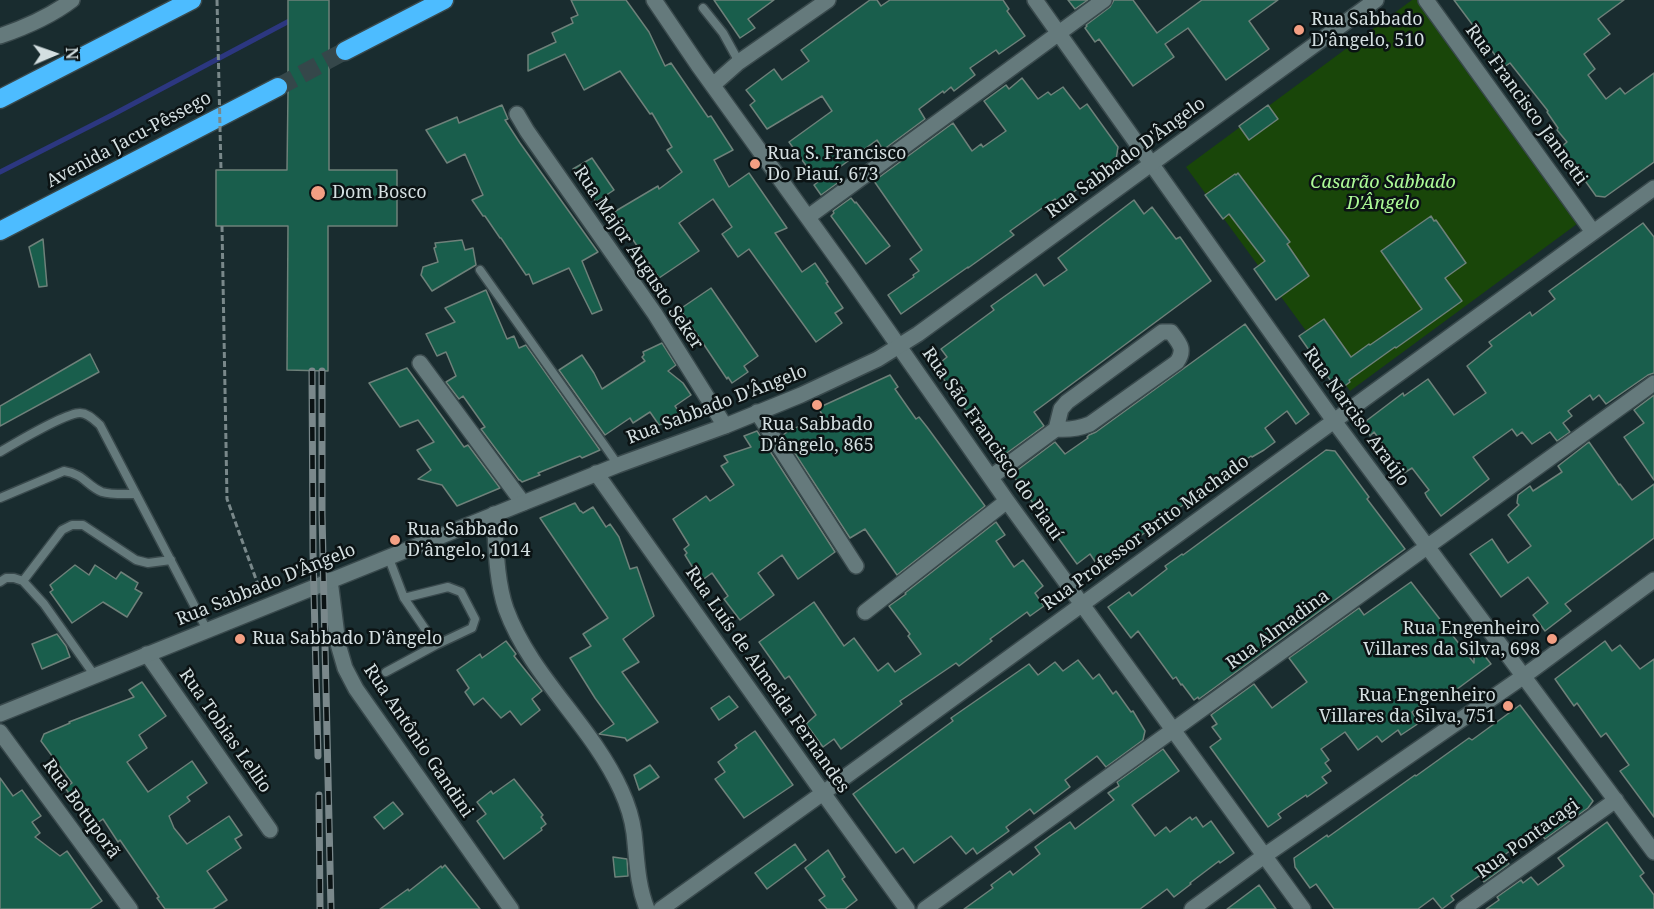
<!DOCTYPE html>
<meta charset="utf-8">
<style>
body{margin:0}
#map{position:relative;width:1654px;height:909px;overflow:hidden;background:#192c2f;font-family:"Noto Serif",serif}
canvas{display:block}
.north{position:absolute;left:24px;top:24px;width:60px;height:60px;-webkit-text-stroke:4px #0b1314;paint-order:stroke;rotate:88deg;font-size:16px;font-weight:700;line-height:24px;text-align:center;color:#d4dfe1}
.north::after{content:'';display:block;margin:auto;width:21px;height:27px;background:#d4dfe1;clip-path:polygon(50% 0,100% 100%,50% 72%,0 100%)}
</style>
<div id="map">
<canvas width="1654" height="909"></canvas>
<div class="north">N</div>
</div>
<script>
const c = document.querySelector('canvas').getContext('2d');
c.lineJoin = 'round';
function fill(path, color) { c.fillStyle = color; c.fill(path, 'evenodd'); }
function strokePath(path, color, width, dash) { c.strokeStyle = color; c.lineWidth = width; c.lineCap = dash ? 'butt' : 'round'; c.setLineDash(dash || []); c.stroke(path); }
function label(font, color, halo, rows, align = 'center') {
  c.font = font + ' "Noto Serif",serif'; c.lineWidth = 5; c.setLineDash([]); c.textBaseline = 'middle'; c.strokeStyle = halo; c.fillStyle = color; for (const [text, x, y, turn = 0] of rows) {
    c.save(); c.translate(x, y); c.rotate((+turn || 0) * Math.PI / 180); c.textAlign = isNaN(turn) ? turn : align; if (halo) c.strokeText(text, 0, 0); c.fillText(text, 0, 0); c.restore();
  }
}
fill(new Path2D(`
 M1412,0H1419L1581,221L1350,391L1186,167Z`), '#194609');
strokePath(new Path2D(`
 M0,172L114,114L293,19`), '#2c3780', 5);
const building = new Path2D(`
 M288,0H329V170H397V226H328V371L287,370L288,226H216V170H287L288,93L289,87L288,81Z
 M571,0H626L649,32L665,66L671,63L708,117L711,116L733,150L714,160L729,187L749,173L787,228L775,233L802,272L815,263L828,282L826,283L843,308L835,313L842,323L816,342L749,249L738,257L722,234L732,227L713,199L679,223L699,251L659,278L614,212L658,186L659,189L682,172L667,150L672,147L652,113L650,114L620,71L584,90L565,54L528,71V55L556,42L552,33L573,23L571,18L578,15Z
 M714,0H774L748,19L755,28L740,38Z
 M870,0H877L881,6L890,0H1003L1009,9L1007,11L1025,36L999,54L996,50L970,68L975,75L954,91L951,87L944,93L943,91L919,109L925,119L883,150L877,140L833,172L839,182L821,195L814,185L818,182L789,142L832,111L822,96L767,129L750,105L755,101L746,90L774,69L782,80L809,61L801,50Z
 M1068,0H1088L1075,9Z
 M1114,0H1133L1157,33L1202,0H1278L1249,21L1269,49L1226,80L1188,28L1165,44L1174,57L1133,86L1099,39L1095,42L1085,28L1087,26L1086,25L1110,7Z
 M1454,0H1624L1598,19L1610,34L1584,54L1595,69L1588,75L1606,99L1620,88L1625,94L1654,73V162L1605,197L1596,196L1561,147L1567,142L1557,130L1558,128L1547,112L1548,111L1510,63L1504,67Z
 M1022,78L1038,99L1048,92L1051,95L1063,87L1080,109L1087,104L1118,147L1116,160L1059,203L1055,199L1010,231L1014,235L968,268V267L901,314L888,295L914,277L913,275L919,271L910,259L922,250L874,181L953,123L972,151L981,144L983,147L1006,131L984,101L1006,85L1009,89Z
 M502,105L508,119L505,120L520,143L598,252L582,261L602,310L592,314L569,268L533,284L529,274L526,275L501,238H500L485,216H483L472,200L483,195L465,154L447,163L426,130L457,117L459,123Z
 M1268,105L1278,119L1249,140L1239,126Z
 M592,158L614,190L596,202L573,169Z
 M1238,173L1290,242L1287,244L1309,276L1276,300L1254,269L1265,261L1229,214L1223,219L1205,195L1235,174L1236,175Z
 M851,198L855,203L856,202L890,246L866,264L831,216L834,213L833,211Z
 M1134,200L1144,214L1152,207L1176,239L1180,237L1211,281L1034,412L1044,426L1000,458L935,367L947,357L941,349L994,310L991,306L1036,274L1044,286L1067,270L1058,258Z
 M1431,216L1434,221L1436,220L1466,263L1445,278L1462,301L1396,348L1395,347L1349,380L1350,382L1338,391L1299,336L1324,319L1351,357L1369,344L1370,345L1422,309L1381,251Z
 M1643,223L1654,237V373L1648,375L1606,404L1599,395L1593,400L1590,395L1568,411L1572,416L1563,423L1570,432L1557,441L1550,432L1532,444L1522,432L1517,436L1512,429L1473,457L1489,479L1441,516L1427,497L1425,493L1429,490L1412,468L1404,473L1374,432L1370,436L1366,427V421L1403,393L1404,396L1428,379L1454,415L1486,393L1467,366L1492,346L1489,342L1530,312L1532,316L1555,299L1549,291Z
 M43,239L47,286L39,287L29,247Z
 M462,240L465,250L473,248L476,265L432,291L421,275L423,267L438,262L434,248L436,247L435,243Z
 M711,288L758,356L744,366L748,372L732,383L728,377L727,379L680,309Z
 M486,290L507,339L514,336L519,348L526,345L600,450L582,458L580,456L538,473L540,475L522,482L520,480H519L481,429L485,427L463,396L459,399L446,382L456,376L446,352L437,356L426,334L455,322L445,308Z
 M1245,324L1309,414L1296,424L1287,411L1265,428L1275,442L1264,450L1252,457L1251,456L1121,550L1119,547L1096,563L1090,554L1077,564L1012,474L1055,442L1065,454L1088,438L1087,437L1089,435L1096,432Z
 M662,343L676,365L668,371L683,383L691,395L675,406L682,416L659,425L650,412L633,423L630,418L605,435L559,370L582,355L594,373L602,389L645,361L642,357L644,355L643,352Z
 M90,354L99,372L0,426V406Z
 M407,368L464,447L468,445L500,488L457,506L442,485L418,479L431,470L417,450L434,442L418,420L400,427L369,383Z
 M890,375L898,387L895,389L916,419L919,417L927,427L985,506L897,575L865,529L850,538L783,435L790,430L824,417L818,408Z
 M1654,395V480L1624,437L1644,423L1634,410Z
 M757,431L835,552L798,579L782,555L758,573L774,595L740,620L724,599L728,596L712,573L701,581L685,555L687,553L684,549L689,545L673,519L706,496L710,501L734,485L721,466L728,462L724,456L751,447L744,436Z
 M1589,442L1619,485L1620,484L1632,500L1654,484V538L1565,604L1571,611L1545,631L1533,615L1548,603L1528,577L1501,597L1470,554L1492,539L1508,563L1531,546L1508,515L1519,505L1517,503L1518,495L1530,486L1533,491L1562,472L1558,466Z
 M1326,450L1335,451L1369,497L1367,499L1405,549L1199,699L1198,697L1194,700L1182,684L1181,685L1176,677L1173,679L1138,631L1131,638L1108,607L1129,592L1132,596L1167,569L1165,566L1182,554L1183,555Z
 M575,503L580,511H581L583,513L593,507L606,527L610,524L619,537L630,569L637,567L654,616L623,639L639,662L622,672L658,722L627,741L625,738L599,734L614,724L595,698L570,658L591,646L583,634L608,618L540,518Z
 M996,522L1005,535L996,541L1014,567L1023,560L1043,586L1035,593L1044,606L1030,616L1027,612L990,639L992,641L959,666L956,663L900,701L902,704L841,749L834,739L823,747L806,724L816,715L789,676L785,679L759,642L814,602L844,646L854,638L878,671L888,663L895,672L921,654L908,636L910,634L889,606L906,594L905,593Z
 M75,565L89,575L95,565L116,579L121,572L138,583L135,589L142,593L127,617L103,602L72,623L50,592L53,590L50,585Z
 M1411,582L1474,663V642L1491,664L1445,698L1440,692L1412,712L1419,723L1401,735L1398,730L1382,742L1377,736L1358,750L1345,732L1321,749L1329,760L1325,763L1331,771L1322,777L1327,783L1307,797L1306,795L1278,814L1281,818L1268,827L1210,747L1221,739L1212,727L1217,724L1211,715L1254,684L1272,708L1307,682L1289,658L1359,608L1364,615Z
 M57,634L66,646L70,657L42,669L32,644Z
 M506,641L516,654L514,656L542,691L532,699L540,710L521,725L510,711L501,718L483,698L474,705L465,692L469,688L457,670L480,654L482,658Z
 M1605,641L1612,651L1620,645L1640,669L1654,659V817L1620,771L1629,765L1606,733L1601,737L1577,703L1574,706L1555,679Z
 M1078,660L1093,679L1099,674L1113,694L1116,691L1131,712L1133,711L1145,731L1143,740L1106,767L1097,756L1065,780L1070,787L1034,814L1030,809L1006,827L1009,831L977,854L973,848L966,854L951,836L914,863L903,848L896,853L853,794L953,721L951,718L1029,664L1038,675L1055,662L1063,671Z
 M142,682L166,716L139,735L147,748L127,762L148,792L192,761L207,783L187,797L190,801L169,816L174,828L187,844L229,816L242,835L235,839L241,848L207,871L227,900L213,909H165L157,898L159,897L120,840L118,842L103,819L93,826L71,796L65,788L72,783L41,741L44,734L70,723L69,722L134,697L129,690Z
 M729,696L738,707L719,720L711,708Z
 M1520,705L1593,801L1588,808L1545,839L1538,830L1503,856L1509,864L1484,882L1479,876L1451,896L1454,900L1442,909L1433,898L1418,909H1334L1316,884L1310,888L1295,867L1294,858L1327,835L1328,837L1415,775L1416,776L1469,738L1472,740Z
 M755,731L793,785L744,818L715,779L725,772L718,762L737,748L735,745Z
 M1163,749L1179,771L1132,805L1155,836L1166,827L1170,832L1190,817L1192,820L1196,817L1203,827L1211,821L1234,853L1220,863L1219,861L1190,883L1191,884L1174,897L1167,889L1140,909H964L993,888L991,885L1010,871L1013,875L1040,854L1035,847L1050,836L1070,822L1075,829L1114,800L1108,793L1119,786L1117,782Z
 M650,765L659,777L639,790L634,775Z
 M0,778L13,796L22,790L41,816L32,822L40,833L35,837L60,856L67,851L102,901L90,909H0Z
 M514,779L543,815L541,817L546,824L541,828L542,830L504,859L477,821L486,814L477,802L491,791L493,794Z
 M393,802L403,814L384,829L374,817Z
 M1607,822L1644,873L1640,876L1654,895V909H1486L1499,900L1497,897L1521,880L1523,883L1531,877L1538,885L1564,866L1558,858Z
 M795,844L806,860L767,889L755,873Z
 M828,850L845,877L842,879L857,900L845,909H827L819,900L825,896L805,868Z
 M613,857L627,859L628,876L615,877Z
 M445,865L480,909H380L408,889L409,891L441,866L442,868Z
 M1259,885L1276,909H1227Z`);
fill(building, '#195e4c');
strokePath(building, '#6e817a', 1.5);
strokePath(new Path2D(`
 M278,87L345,51`), '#35474a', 18, [18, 9]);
const lane = new Path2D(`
 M703,8L723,33L739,62
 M480,270L607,449L618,465
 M0,452C15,443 66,413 80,413C88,413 94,420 100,425L207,630
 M0,498L64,471C84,474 87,486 102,492C112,495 125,494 136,494
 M388,556L404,598L436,645
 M23,581L62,530L72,525H83L136,560L148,563L171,560
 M0,582L6,578H14L23,581L44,604L95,676
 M386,672L436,645L472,628L475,619L461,592L448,587L404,598`);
const street = new Path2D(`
 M654,0L698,65L849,275L1007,501L1303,909
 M1035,0L1334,421L1654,852
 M1426,0L1593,232
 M0,36C26,27 50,17 72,0
 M713,85L739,62L828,0
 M517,114L527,131L655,314L725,426
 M808,217L1104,0
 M420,363L523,503
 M757,412L856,566
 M596,473L823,793L907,909
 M991,477L1056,429L1061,409L1067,402L1162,332H1171C1179,343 1186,349 1177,362L1090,424C1078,429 1069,430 1056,429
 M494,514C496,545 496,580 506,609C531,677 591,724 621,790C627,803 632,818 634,833C637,859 637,884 647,909
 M330,580L338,644L345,668L356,689L511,909
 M865,612L1007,501
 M147,654L270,830
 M0,732L130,909
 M661,909L823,793L1654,188
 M925,909L1654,383
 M1192,909L1264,856L1524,676L1654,580
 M1463,909L1616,800`);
const secondary = new Path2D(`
 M0,714L523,503L618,465L725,426L801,395L878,359L918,334L1376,0`);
const highway = new Path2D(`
 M345,51L444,0
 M0,99L192,0
 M0,231L278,87`);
strokePath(lane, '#39494c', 11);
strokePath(street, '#39494c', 18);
strokePath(secondary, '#39494c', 18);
strokePath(highway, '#39494c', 21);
strokePath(new Path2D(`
 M222,226L227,499L261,593`), '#79888a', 3, [6, 3]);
strokePath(lane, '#657a7c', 8);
strokePath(street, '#657a7c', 15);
strokePath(secondary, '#657a7c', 15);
strokePath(highway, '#4dbcff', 18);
const rail = new Path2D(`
 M312,371L313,552L318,756
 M322,371V514L331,909
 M319,795L320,909`);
strokePath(rail, '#7a888b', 7);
strokePath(rail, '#0b1314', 4.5, [14]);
strokePath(new Path2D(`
 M217,0L221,170`), '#79888a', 3, [6, 3]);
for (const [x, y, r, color] of [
 [1299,30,6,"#f39f83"],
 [755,164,6,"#f39f83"],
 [318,193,8,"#f39f83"],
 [817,405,6,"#f39f83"],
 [395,540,6,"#f39f83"],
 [240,639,6,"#f39f83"],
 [1552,639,6,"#f39f83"],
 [1508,706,6,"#f39f83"]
]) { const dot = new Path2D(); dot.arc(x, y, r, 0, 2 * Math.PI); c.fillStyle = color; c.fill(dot); strokePath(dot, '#0b1314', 2); }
label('18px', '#d4dfe1', '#0b1314', [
 ["Rua Sabbado",1311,20],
 ["D'ângelo, 510",1311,41],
 ["Rua S. Francisco",767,154],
 ["Do Piauí, 673",767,175],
 ["Dom Bosco",332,193],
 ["Rua Sabbado",817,425,"center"],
 ["D'ângelo, 865",817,446,"center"],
 ["Rua Sabbado",407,530],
 ["D'ângelo, 1014",407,551],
 ["Rua Engenheiro",1540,629,"right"],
 ["Villares da Silva, 698",1540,650,"right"],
 ["Rua Sabbado D'ângelo",252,639],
 ["Rua Engenheiro",1496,696,"right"],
 ["Villares da Silva, 751",1496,717,"right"]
], 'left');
label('18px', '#d4dfe1', '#0b1314', [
 ["Rua Francisco Jannetti",1526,105,54],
 ["Avenida Jacu-Pêssego",129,140,-28],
 ["Rua Sabbado D'Ângelo",1126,158,-36],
 ["Rua Major Augusto Seker",638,258,56],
 ["Rua Sabbado D'Ângelo",717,405,-21],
 ["Rua Narciso Araújo",1356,417,54],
 ["Rua São Francisco do Piauí",992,444,55],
 ["Rua Professor Brito Machado",1146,533,-36],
 ["Rua Sabbado D'Ângelo",266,585,-22],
 ["Rua Almadina",1278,630,-36],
 ["Rua Luís de Almeida Fernandes",767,680,55],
 ["Rua Tobias Lellio",225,731,55],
 ["Rua Antônio Gandini",418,741,56],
 ["Rua Botuporã",81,809,54],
 ["Rua Pontacagi",1528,839,-36]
]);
label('italic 18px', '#adfb97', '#0b1314', [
 ["Casarão Sabbado",1383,183],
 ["D'Ângelo",1383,204]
]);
</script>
